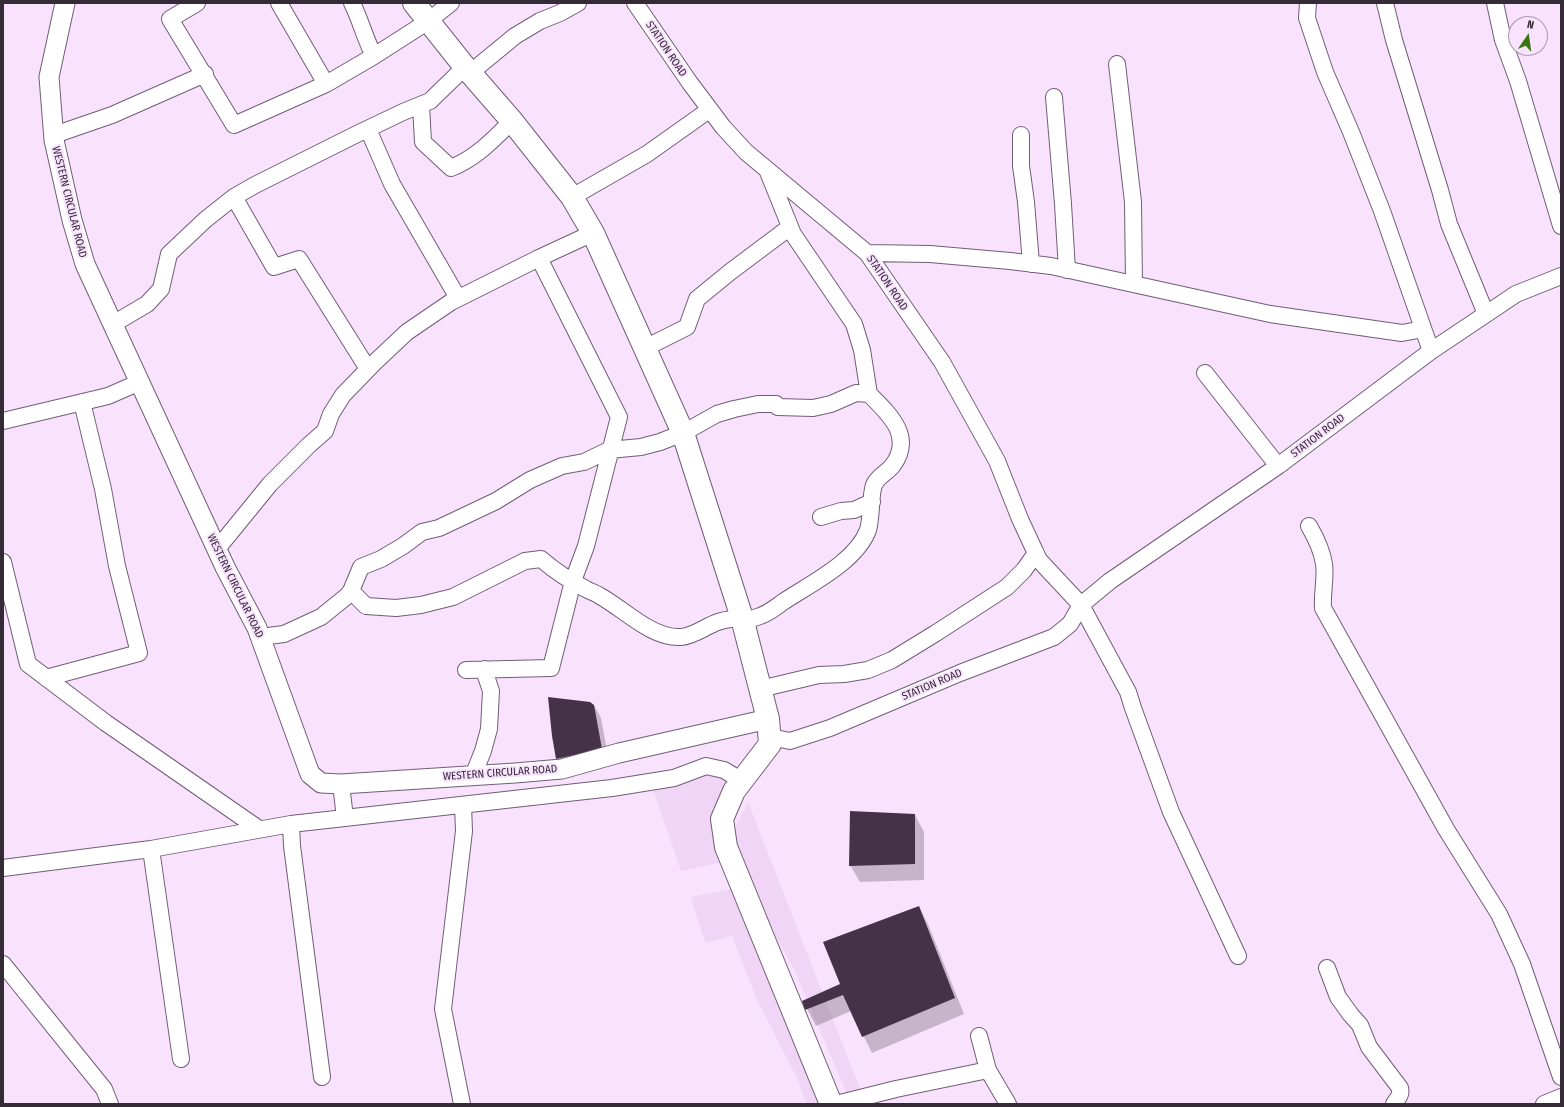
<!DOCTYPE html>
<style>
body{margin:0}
#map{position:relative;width:1564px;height:1107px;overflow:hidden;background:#f9e2fe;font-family:"Fira Sans Condensed",sans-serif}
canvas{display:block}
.frame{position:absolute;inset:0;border:4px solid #342b36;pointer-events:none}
.north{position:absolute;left:1508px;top:16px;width:40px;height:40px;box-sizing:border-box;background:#f9e2fe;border:1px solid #aa99ae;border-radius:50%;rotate:13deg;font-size:11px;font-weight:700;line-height:16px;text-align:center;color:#342b36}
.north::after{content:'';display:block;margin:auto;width:14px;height:18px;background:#38760f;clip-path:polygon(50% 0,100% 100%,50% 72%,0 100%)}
</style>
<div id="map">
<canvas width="1564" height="1107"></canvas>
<div class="frame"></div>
<div class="north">N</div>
</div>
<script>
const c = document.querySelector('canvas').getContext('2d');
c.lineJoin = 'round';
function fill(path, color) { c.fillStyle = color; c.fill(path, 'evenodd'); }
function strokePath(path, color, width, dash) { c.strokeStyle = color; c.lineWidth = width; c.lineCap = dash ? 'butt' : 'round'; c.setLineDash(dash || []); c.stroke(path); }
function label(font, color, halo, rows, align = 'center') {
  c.font = font + ' "Fira Sans Condensed",sans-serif'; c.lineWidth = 4; c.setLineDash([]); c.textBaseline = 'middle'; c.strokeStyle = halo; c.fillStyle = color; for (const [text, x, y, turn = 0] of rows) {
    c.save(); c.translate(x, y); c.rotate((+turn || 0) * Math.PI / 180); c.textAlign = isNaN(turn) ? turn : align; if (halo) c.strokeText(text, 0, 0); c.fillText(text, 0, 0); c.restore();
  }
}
fill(new Path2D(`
 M706,766L742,781L722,862L681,871L653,789Z
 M748,802L866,1104H851L795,971L726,847Z
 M731,889L742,908L820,1104H806L798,1080L757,1000L732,936L705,943L691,897Z`), '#f0d5f6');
fill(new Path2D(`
 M594,705L601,718L609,761L564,771L557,758Z
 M915,815L924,832V880L860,882L850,865Z
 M919,907L928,924L964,1014L872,1053L851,1011L816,1026L803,1001L841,985Z`), '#0003');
fill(new Path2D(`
 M548,697L590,702L594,705L602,749L556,759L552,736Z
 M850,811L915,814V864L849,866Z
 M919,906L955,998L862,1037L843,995L805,1010L802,1001L840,984L823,942Z`), '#453248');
const minor = new Path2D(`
 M197,3L170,19L234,125L326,84L374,56L427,22L451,3
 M279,3L326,84
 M352,3C361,21 365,39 374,56
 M635,3L690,83L723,127L746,152L867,253L942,362L997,461L1020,519L1039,560L1081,605L1128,692L1133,708L1171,812L1238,956
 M1308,3L1307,18L1325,72L1351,132L1382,211L1431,351
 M1385,3L1394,40L1440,190L1449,224L1486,314
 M1495,3L1503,40L1518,81L1561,226
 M1117,64L1133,202L1134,284
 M470,73L515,36L540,21L560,13L578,3
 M1054,97L1063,204L1067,270
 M421,105L423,142L451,168C476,158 494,139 512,121
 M368,129L392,184L458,298
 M54,135L112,115L205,74
 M1021,135V166L1026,202L1031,264
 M768,172L793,234L854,324L862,350L869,394
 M234,197L274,267L299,259L368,369
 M572,197L647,154L709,110
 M867,253L930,254L1010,261L1051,266L1270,314L1402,333L1423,329
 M113,324L147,304L161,289L169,254L205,220L234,197L255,185L357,134L403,112L430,101L465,67
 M645,348L687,327L697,299L730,272L790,227
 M1205,373L1278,466
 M3,421L108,396L140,382
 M821,517L841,511L854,510L872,502
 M1309,526C1316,538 1322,550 1324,564C1326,577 1322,593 1323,608L1446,829L1499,914L1522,964L1561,1077
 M217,549L270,484L309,445L325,431L331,414L343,395L374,363L407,332L451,302L539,258L593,233
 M3,562L28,664L106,723L259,829
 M351,591L366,606L396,608L421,605L453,597L525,561L541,559C555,571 570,581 586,589C591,592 596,593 600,596C624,609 652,639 681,637C694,636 706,626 718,622C725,619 734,619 742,618
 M260,637L284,634L321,617L347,596L351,591L361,567L381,559L403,546L422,532L439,528L496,501L530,480L562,466L584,462L609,450L641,447L660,442L683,433L717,414L734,409L758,404H776L778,407L813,408L831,404L856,393L869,394C889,414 914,436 893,465C887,473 878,476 874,485C870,496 872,516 868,530C856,562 810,584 783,602C776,607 769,613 760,616C755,618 748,620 743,621
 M466,670L551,668L573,581L586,546L619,417L539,258
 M46,678L139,653L117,566L103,489L82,402
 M760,689L819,675L844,674L868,670L892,660L936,633L1007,587L1024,570L1036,553
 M770,737L790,741L830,728L960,673L1054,637L1070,624L1081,605L1110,581L1278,466L1431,351L1516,294L1561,276
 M473,776L483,751L489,729L491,691L486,676L485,669
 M341,784L345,818
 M291,824L292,846L322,1077
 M151,849L181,1059
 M3,868L151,849L291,824L612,788L674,778L706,766L724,770L742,781
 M3,964L104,1089L110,1104
 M1327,968L1338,997L1351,1015L1360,1025L1369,1047L1400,1088C1402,1095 1397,1099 1394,1104
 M979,1036L988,1070L1008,1104
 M462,1104L443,1009L464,831L463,805
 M836,1104L896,1089L988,1070
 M1544,1104L1561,1097`);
const tertiary = new Path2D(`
 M65,3L49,77L54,140L72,220L85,264L225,567L257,628L310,774L321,783L341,784L515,773L562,769L619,753L768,719`);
const secondary = new Path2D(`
 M414,3L465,67L512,121L572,197L593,233L683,433L742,618L768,719L770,744L734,791L722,819L726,847L831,1104`);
strokePath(minor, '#715d75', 18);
strokePath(tertiary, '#715d75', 21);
strokePath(secondary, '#715d75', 24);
strokePath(minor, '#fff', 16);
strokePath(tertiary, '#fff', 19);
strokePath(secondary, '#fff', 22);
label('11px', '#342b36', '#f9e2fe', [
 ["STATION ROAD",666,49,56],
 ["WESTERN CIRCULAR ROAD",69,202,76],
 ["STATION ROAD",887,283,56],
 ["STATION ROAD",1318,436,-37],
 ["WESTERN CIRCULAR ROAD",235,586,64],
 ["STATION ROAD",932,685,-23],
 ["WESTERN CIRCULAR ROAD",500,773,-4]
]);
</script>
